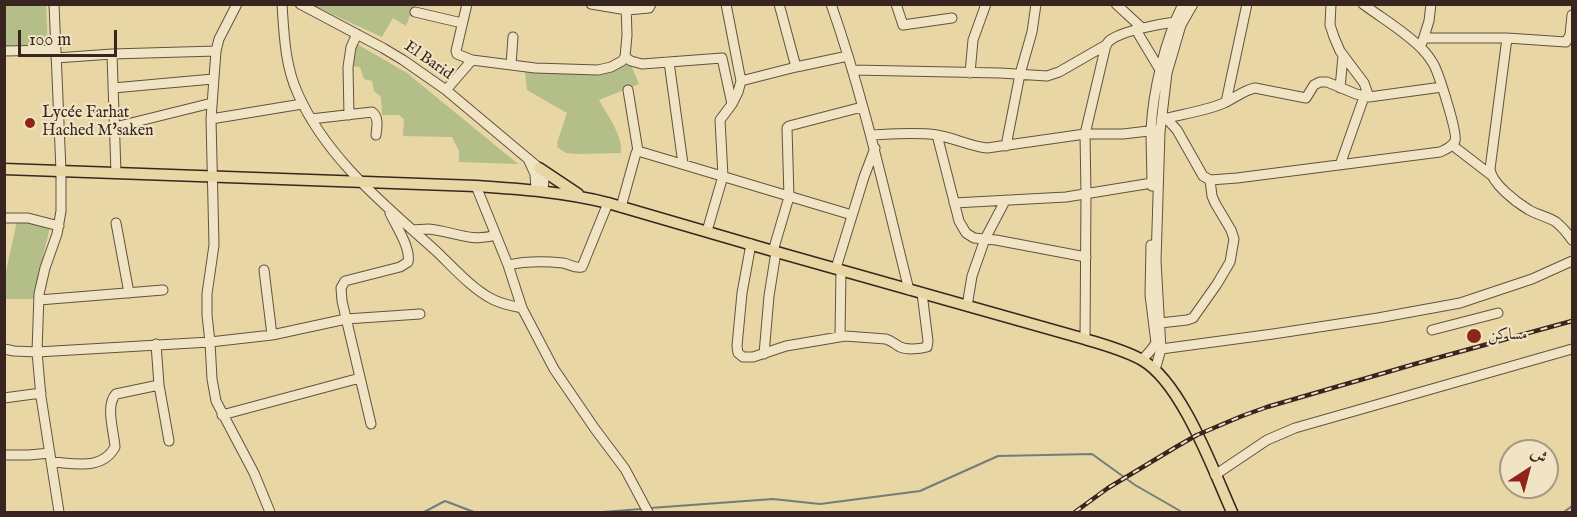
<!DOCTYPE html>
<meta charset="utf-8">
<style>
body{margin:0}
#map{position:relative;width:1577px;height:517px;overflow:hidden;background:#e8d6a5;font-family:"IM FELL English",Amiri,serif}
canvas{display:block}
.frame{position:absolute;inset:0;border:6px solid #38251f;pointer-events:none}
.north{position:absolute;left:1499px;top:439px;width:60px;height:60px;box-sizing:border-box;background:#f0e4c4;border:2px solid #a69882;border-radius:50%;rotate:36deg;font-size:16px;font-weight:700;line-height:24px;text-align:center;color:#38251f}
.north::after{content:'';display:block;margin:auto;width:21px;height:27px;background:#8f2418;clip-path:polygon(50% 0,100% 100%,50% 72%,0 100%)}
.scale{position:absolute;left:18px;top:30px;width:99px;height:27px;box-sizing:border-box;border:3px solid #38251f;border-top:0;padding-left:8px;font-size:18px;line-height:21px;white-space:nowrap;color:#38251f;-webkit-text-stroke:4px #f0e4c4;paint-order:stroke}
</style>
<div id="map">
<canvas width="1577" height="517"></canvas>
<div class="frame"></div>
<div class="north">ش</div>
<div class="scale">100 m</div>
</div>
<script>
const c = document.querySelector('canvas').getContext('2d');
c.lineJoin = 'round';
function fill(path, color) { c.fillStyle = color; c.fill(path, 'evenodd'); }
function strokePath(path, color, width, dash) { c.strokeStyle = color; c.lineWidth = width; c.lineCap = dash ? 'butt' : 'round'; c.setLineDash(dash || []); c.stroke(path); }
function label(font, color, halo, rows, align = 'center') {
  c.font = font + ' "IM FELL English",Amiri,serif'; c.lineWidth = 4.5; c.setLineDash([]); c.textBaseline = 'middle'; c.strokeStyle = halo; c.fillStyle = color; for (const [text, x, y, turn = 0] of rows) {
    c.save(); c.translate(x, y); c.rotate((+turn || 0) * Math.PI / 180); c.textAlign = isNaN(turn) ? turn : align; if (halo) c.strokeText(text, 0, 0); c.fillText(text, 0, 0); c.restore();
  }
}
fill(new Path2D(`
 M5,5H46L48,47L5,50Z
 M312,5H414L406,26L393,18L382,37Z
 M357,44L407,73L518,164L459,162V151L452,137L403,136L404,119L399,115H382L381,97L374,91L372,81L364,79L360,67L350,66L352,54Z
 M618,65H631L639,84L599,100C607,115 623,135 621,153L576,154L566,153L557,147L558,144L557,143L567,113L527,90L525,72L603,73L618,70Z
 M17,221L37,223L50,227L33,299H5V276Z`), '#b3be88');
strokePath(new Path2D(`
 M650,508L773,499L820,504L920,491L998,456L1092,454L1135,485L1182,512
 M424,512L445,501L474,512
 M602,512L641,509
 M1564,512L1572,506`), '#737d77', 2);
const minor = new Path2D(`
 M54,4L61,171V211L57,234L45,268L39,294L37,352L41,397L59,512
 M237,4L219,39L216,51L211,119L214,245L207,294V315L210,342L212,379L216,401L254,473L270,512
 M282,4C284,35 285,66 298,94C327,159 385,205 436,251C453,267 471,288 492,299C501,304 512,306 522,308L554,369L595,429L625,469L648,512
 M300,4L383,48L403,60L446,90L539,168L544,179L543,191
 M467,4L456,51L457,54L472,60
 M591,4L627,10L649,8L651,4
 M779,4L796,67
 M831,4C864,98 885,194 909,290
 M896,4L903,25L952,18
 M1116,4L1142,28
 M1331,4L1330,25L1334,37L1340,51L1364,83L1369,97
 M415,12L462,23
 M1136,30L1160,70
 M1424,38H1507L1566,42L1570,35L1572,15
 M1507,38L1490,169C1492,184 1516,202 1529,210C1538,215 1548,217 1556,222C1562,227 1568,234 1572,240
 M1422,43L1429,21L1431,4
 M4,51L56,50
 M112,54L116,173
 M625,57L631,61L642,64L722,58L732,104
 M56,58L112,54L216,51
 M669,62L683,164
 M511,65L513,37
 M853,70L1000,73L1047,76L1059,72L1106,45
 M970,73L973,40L986,4
 M741,81L796,67L848,56
 M113,88L213,79
 M1340,88L1343,56
 M446,90L472,60L535,68L598,70L611,67L622,61L625,57L627,35L626,4
 M1226,102L1247,4
 M349,115L348,67L351,47L357,34
 M1166,118L1177,130L1203,176L1210,180L1237,178L1440,152C1445,150 1452,147 1455,141C1458,133 1439,75 1434,65C1431,60 1427,54 1423,50C1406,32 1383,19 1363,4
 M211,119L302,104
 M311,119L372,112C379,117 377,127 376,135
 M1163,119C1183,114 1205,111 1224,103C1235,98 1244,90 1255,88L1306,98L1314,85L1320,82H1327L1356,94L1369,97L1442,87
 M115,127L212,103
 M871,135C893,134 916,132 937,135C954,138 970,146 987,148L1085,134H1123L1157,130
 M937,135L959,221L966,233L974,238L996,240L1086,257
 M1452,145L1491,175
 M1006,146L1020,74L1032,32L1036,4
 M638,151L852,215
 M529,161L535,174L536,190
 M1340,165L1364,97
 M476,186L508,265L522,308
 M1152,186C1152,168 1151,149 1151,130C1153,90 1165,40 1183,4
 M954,203L1066,197L1152,183
 M621,207L636,153L638,151L628,90
 M4,218H28L59,226
 M116,223L129,293
 M413,230C418,230 423,229 428,229C453,231 470,243 496,235
 M707,231L723,176L720,120L732,104L738,92L741,81L726,4
 M751,244L742,293L737,346L738,353L743,357H753L786,346L845,336L886,339C892,341 895,344 900,347C907,350 919,349 927,347L928,341L922,293
 M773,251L789,197L787,128L789,126L862,107
 M508,265C526,261 544,261 563,263C570,264 575,269 582,267L608,203
 M836,268L864,177L875,148
 M264,270L272,335
 M39,300L163,290
 M967,306L972,276L985,239L1005,201
 M1160,323L1187,320L1193,318L1217,284L1230,262L1234,239L1231,230L1215,203L1212,196L1210,180
 M1432,330L1498,313
 M840,336L841,270
 M1085,339L1086,194L1085,134L1105,49C1106,45 1106,44 1109,41C1121,31 1159,24 1175,22
 M156,344L159,385L169,441
 M4,349L14,351L37,352L210,342L272,335L346,319L420,314
 M1161,349L1273,334L1378,318L1460,303L1532,279L1572,261
 M764,354L769,296L776,252
 M1142,360L1151,350L1156,343L1150,295L1151,245
 M1155,370L1161,349L1156,261L1160,132L1167,73L1181,25L1193,4
 M4,398L41,393
 M222,415L360,378
 M371,424L342,301L341,288L345,281L400,267L408,262C411,248 396,226 390,213
 M4,455H29L50,453
 M51,462C74,463 102,471 115,447C114,432 105,405 116,394L159,385
 M1215,475L1267,440L1295,428L1572,349`);
const major = new Path2D(`
 M539,168L578,194
 M4,169L476,186C521,189 564,192 608,203L773,251L1085,339C1104,345 1124,350 1142,360C1182,383 1213,470 1232,512`);
strokePath(minor, '#645140', 11);
strokePath(major, '#38251f', 13);
strokePath(minor, '#f0e4c4', 9);
strokePath(major, '#e8d6a5', 10);
const rail = new Path2D(`
 M1075,512L1108,488L1176,447L1197,435L1242,416L1267,407L1415,364L1572,321`);
strokePath(rail, '#38251f', 4.5);
strokePath(rail, '#f0e4c4', 2, [7]);
for (const [x, y, r, color] of [
 [30,123,6,"#8f2418"],
 [1474,336,8,"#8f2418"]
]) { const dot = new Path2D(); dot.arc(x, y, r, 0, 2 * Math.PI); c.fillStyle = color; c.fill(dot); strokePath(dot, '#f0e4c4', 2); }
label('16px', '#38251f', '#f0e4c4', [
 ["El Barid",428,61,35]
]);
label('16px', '#38251f', '#f0e4c4', [
 ["Lycée Farhat",42,114],
 ["Hached M'saken",42,132],
 ["مساكن",1488,336]
], 'left');
</script>
